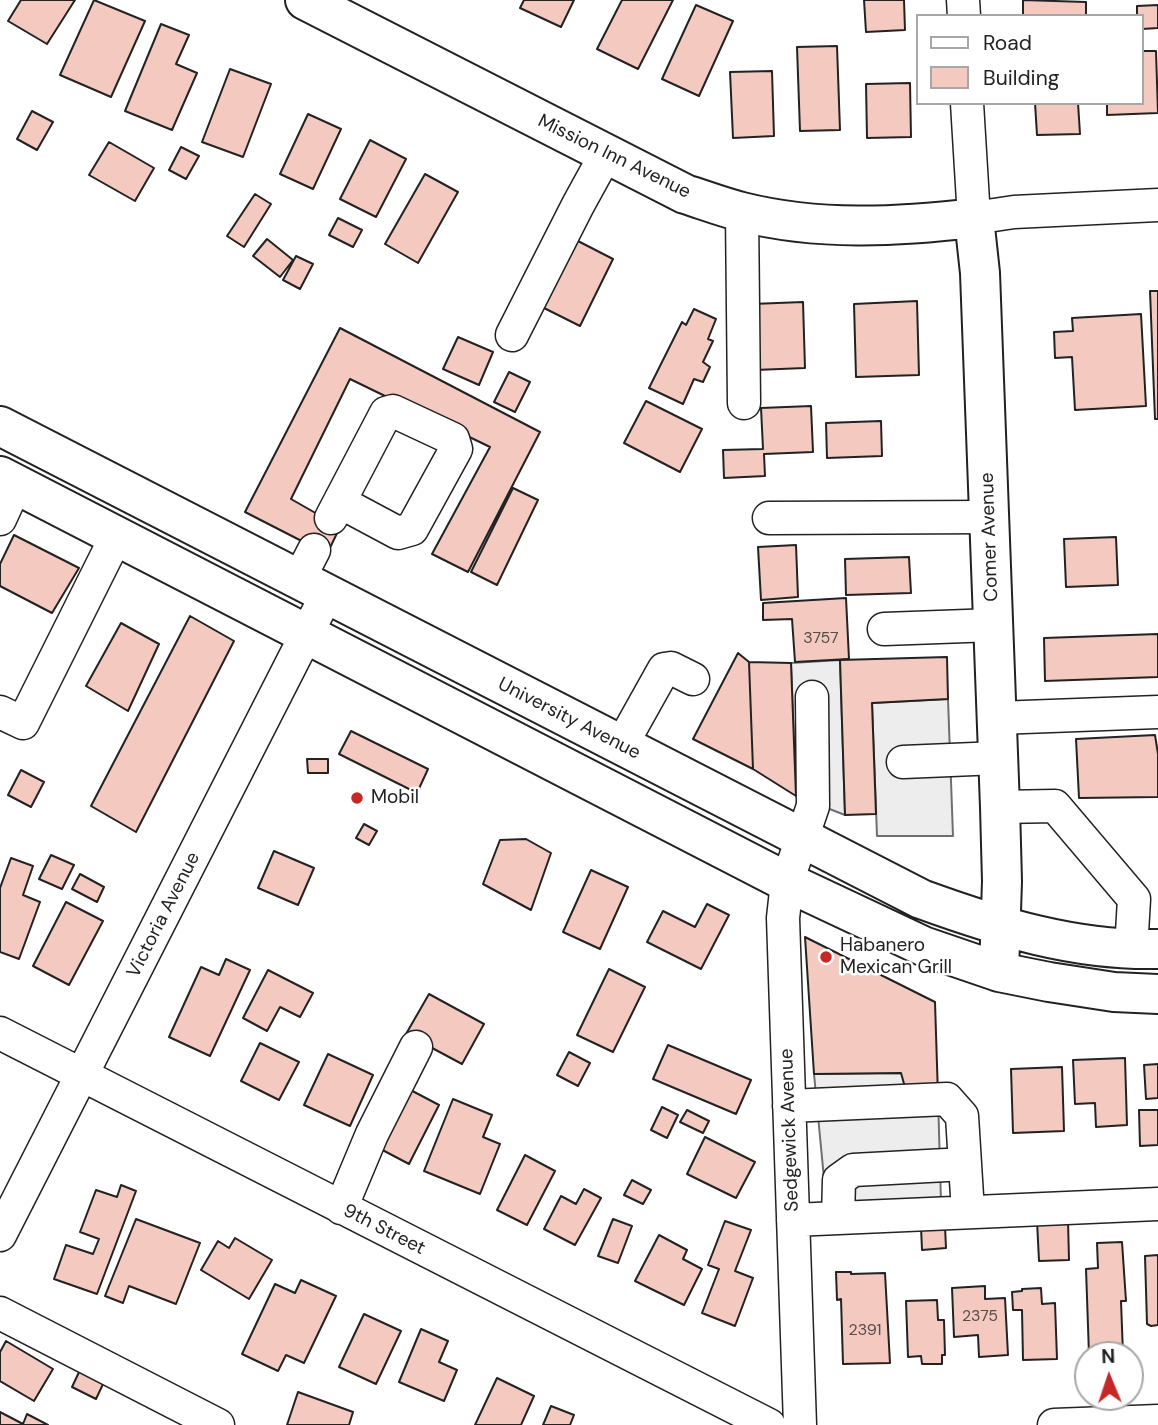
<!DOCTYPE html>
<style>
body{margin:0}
#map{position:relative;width:1158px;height:1425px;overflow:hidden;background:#fff;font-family:"DM Sans",sans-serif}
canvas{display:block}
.legend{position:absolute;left:916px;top:14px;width:228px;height:91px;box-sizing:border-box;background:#fff;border:2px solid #a7a7a7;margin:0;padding:9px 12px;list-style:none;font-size:21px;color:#222}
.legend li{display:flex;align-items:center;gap:14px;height:35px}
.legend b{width:35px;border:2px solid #a7a7a7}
.north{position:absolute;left:1074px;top:1341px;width:70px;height:70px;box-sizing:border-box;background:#fff;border:2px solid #a7a7a7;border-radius:50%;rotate:358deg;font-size:19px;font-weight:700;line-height:28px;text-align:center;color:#222}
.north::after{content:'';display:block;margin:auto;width:24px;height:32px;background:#c62828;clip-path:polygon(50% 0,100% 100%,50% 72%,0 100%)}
</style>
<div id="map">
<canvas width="1158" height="1425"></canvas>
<ul class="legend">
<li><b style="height:9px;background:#fff"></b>Road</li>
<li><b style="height:19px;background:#f3c9c0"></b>Building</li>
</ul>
<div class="north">N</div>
</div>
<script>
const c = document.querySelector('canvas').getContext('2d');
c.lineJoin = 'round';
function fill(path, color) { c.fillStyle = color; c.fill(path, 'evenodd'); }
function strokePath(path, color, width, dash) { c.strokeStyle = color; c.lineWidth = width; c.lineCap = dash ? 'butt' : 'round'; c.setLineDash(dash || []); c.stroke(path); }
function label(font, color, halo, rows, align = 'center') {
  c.font = font + ' "DM Sans",sans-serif'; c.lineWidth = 5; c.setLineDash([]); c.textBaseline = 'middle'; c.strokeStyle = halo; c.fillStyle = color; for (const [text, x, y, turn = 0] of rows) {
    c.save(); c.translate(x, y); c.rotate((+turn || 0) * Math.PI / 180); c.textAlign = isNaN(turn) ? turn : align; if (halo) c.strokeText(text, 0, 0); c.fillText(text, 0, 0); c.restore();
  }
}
const parking = new Path2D(`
 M840,660L845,815L796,796L791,663Z
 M948,699L953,836H877L872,703Z
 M901,1073L938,1096L941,1202L827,1210L814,1074Z`);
fill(parking, '#ededed');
strokePath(parking, '#6f6f6f', 2);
const building = new Path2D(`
 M21,0H75L47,44L8,21Z
 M94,0L145,21L111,97L60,75Z
 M524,0H574L561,27L520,8Z
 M622,0H673L638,69L597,49Z
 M864,0H904L905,30L866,32Z
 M1023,0L1086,2V16H1023Z
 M696,5L733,21L699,96L662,79Z
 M1158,5V28L1142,29V16H1137V6Z
 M161,24L189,35L176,64L197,73L172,130L125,111Z
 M837,46L840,130L800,131L797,47Z
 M1142,51H1156L1158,113L1107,115V103H1142Z
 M230,69L271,84L243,157L202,142Z
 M772,71L774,136L733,138L730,72Z
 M910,83L911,137L867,138L866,84Z
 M1035,103H1078L1080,134L1037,135Z
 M32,111L53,122L37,150L17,139Z
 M308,114L341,129L313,189L280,174Z
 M370,140L406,159L376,217L340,199Z
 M109,142L154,168L135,201L89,175Z
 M181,147L199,156L186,179L169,170Z
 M425,174L458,192L418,263L385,244Z
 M255,194L271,204L244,247L227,236Z
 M338,218L362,230L353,247L329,235Z
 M267,239L293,260L280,277L253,256Z
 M576,240L613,259L580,326L542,307Z
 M296,256L313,264L300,289L283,280Z
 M1150,291H1158V419H1155Z
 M917,301L919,375L856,377L854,304Z
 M803,302L805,368L755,370L752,304Z
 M694,309L716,319L708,339L713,341L703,362L710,367L703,382L694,379L683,404L649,388L682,322L686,325Z
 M1141,314L1146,406L1075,410L1072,357L1055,358L1054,332L1073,331L1072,318Z
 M340,328L540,432L468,572L432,554L490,447L350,379L291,499L340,527L327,554L245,512Z
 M458,337L493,352L479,385L443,369Z
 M509,372L530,382L515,412L494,402Z
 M646,401L702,429L680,472L624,443Z
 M811,406L813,452L764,454L765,476L724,478L723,450L763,449L761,408Z
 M881,421L882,456L827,458L826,423Z
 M513,488L538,500L497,585L471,572Z
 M14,535L79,568L52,613L0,586V564Z
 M1116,537L1118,585L1066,587L1064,539Z
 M796,545L798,597L761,600L758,547Z
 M909,557L911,593L846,595L845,559Z
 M846,598L849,659L795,662L792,619L763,620V603Z
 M190,616L234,641L136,832L91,806Z
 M121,623L159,644L128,711L86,686Z
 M1158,634V677L1045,681L1044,638Z
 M738,653L749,662L753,769L693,739Z
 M947,657L948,699L872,703L876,814L845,815L840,660Z
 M749,662L791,663L796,796L753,769Z
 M351,731L428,769L417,793L339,754Z
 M1155,735L1158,754V797L1079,798L1076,739Z
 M307,759H328V773H308Z
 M21,770L44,782L31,807L8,795Z
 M364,824L377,831L369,845L356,838Z
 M526,839L551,853L531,910L483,884L500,840Z
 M274,851L314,868L298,905L258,888Z
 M51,855L74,865L62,889L39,879Z
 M11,858L33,866L23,895L40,902L19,959L0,952V888Z
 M591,870L628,887L600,949L563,932Z
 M80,874L104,887L97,902L72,889Z
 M66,902L103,921L69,985L33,966Z
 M707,904L729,915L701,969L647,942L663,911L695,927Z
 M805,937L935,1002L938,1096L908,1098L901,1073L814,1074Z
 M226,959L250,970L210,1056L169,1037L201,967L219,975Z
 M609,969L645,987L613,1052L577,1035Z
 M268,970L313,993L300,1017L280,1007L267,1031L243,1018Z
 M429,994L484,1024L462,1064L406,1034Z
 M260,1043L299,1062L279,1100L241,1081Z
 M668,1045L751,1080L736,1114L653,1079Z
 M569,1052L590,1063L578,1086L557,1075Z
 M328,1054L373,1075L350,1126L304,1105Z
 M1125,1058L1127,1125L1096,1127L1095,1103L1075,1104L1073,1060Z
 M1158,1064V1098L1146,1099L1144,1065Z
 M1062,1067L1064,1131L1013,1133L1011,1069Z
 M403,1086L439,1105L409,1164L373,1145Z
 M453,1099L492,1115L483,1137L500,1144L480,1194L424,1171Z
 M662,1107L678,1115L667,1138L651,1130Z
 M687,1110L709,1121L703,1133L680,1122Z
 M1139,1110H1158V1145L1140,1146Z
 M705,1137L755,1162L736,1198L687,1174Z
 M525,1155L555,1171L527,1225L497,1210Z
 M632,1180L651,1190L643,1204L624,1195Z
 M121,1185L136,1191L97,1294L54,1279L66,1245L93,1254L99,1239L80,1232L96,1190L117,1197Z
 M584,1189L601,1198L575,1245L544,1229L561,1196L576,1204Z
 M136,1219L200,1243L176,1304L129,1286L123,1303L105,1296Z
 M613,1219L632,1226L618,1263L598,1256Z
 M1068,1220L1069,1260L1039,1261L1037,1221Z
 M725,1221L751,1230L735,1271L753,1278L735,1326L702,1313L719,1269L708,1265Z
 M945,1226L946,1248L922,1250L921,1227Z
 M659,1235L687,1250L683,1259L702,1269L684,1305L635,1281Z
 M235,1238L272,1260L249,1299L201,1270L218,1241L229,1248Z
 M1122,1242L1126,1301H1121L1123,1354L1089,1355L1086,1269L1098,1268L1097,1243Z
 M1158,1255V1325L1151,1326L1147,1324L1145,1256Z
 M836,1272H851V1274L885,1273L890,1363L843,1364L841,1299L837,1300Z
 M301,1280L336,1296L304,1363L286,1355L278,1371L242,1354L275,1284L295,1293Z
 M985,1286V1299L1005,1298L1008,1355L979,1357L978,1335L954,1337L952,1288Z
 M1041,1288L1042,1304L1055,1303L1057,1359L1023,1360L1022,1310H1013L1012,1292L1022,1291V1289Z
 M937,1300L938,1320H944L945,1355H942V1364H922L921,1356L908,1357L906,1301Z
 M364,1314L401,1331L376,1384L339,1367Z
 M421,1329L448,1341L439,1362L457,1370L444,1401L399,1382Z
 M6,1341L53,1369L34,1401L0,1381V1352Z
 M80,1370L104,1382L96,1399L72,1387Z
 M497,1378L534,1396L521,1425H475Z
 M298,1392L353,1412L349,1425H287Z
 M551,1406L574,1415L570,1425H543Z
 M0,1412L23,1424L27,1414L48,1425H0Z`);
fill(building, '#f3c9c0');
strokePath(building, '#222', 2);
const minor = new Path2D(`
 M963,0L964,16
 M967,103L974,218L1014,212L1158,205
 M742,212L744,403
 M512,335L578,205L606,154
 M331,518L386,413L393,411L453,439L456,449L412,529L398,533L340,502
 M769,518L989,517
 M0,519L16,484
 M299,579L314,550
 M884,629L994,625
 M0,712L23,723L117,535
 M997,718L1158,712
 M621,746L664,669L671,668L693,679
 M903,762L998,758
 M1000,807L1055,806L1134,899L1131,950
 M0,1033L769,1425
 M789,1106L947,1099L962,1116L968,1212
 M341,1208L372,1134L416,1047
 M838,1218L839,1180L853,1170L965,1164
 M793,1220L1158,1204
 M0,1235L327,594
 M0,1313L218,1425
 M800,1425L783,918L787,882L813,806L812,697
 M1054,1425L1158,1421`);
const major = new Path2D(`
 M305,0L685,194C704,200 722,207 742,212C818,231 897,227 974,218L980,273L1000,807L1002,881L999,972
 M0,426L921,899C998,927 1075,951 1158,949
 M0,476L787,882L923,946L999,972L1049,982L1114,992L1158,994`);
strokePath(minor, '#222', 35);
strokePath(major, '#222', 42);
strokePath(minor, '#fff', 32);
strokePath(major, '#fff', 38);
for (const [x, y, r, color] of [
 [357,798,7,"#c62828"],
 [826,957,7,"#c62828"]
]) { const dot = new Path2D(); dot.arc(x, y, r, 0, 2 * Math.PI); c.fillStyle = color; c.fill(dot); strokePath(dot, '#fff', 2.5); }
label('16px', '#564c4a', null, [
 ["3757",821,639],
 ["2375",980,1317],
 ["2391",865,1331]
]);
label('19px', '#222', '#fff', [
 ["Mission Inn Avenue",614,157,26],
 ["Comer Avenue",990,537,-92],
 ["University Avenue",569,719,27],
 ["Victoria Avenue",164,915,-63],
 ["Sedgewick Avenue",790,1130,-92],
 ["9th Street",384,1230,27]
]);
label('19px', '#222', '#fff', [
 ["Mobil",371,798],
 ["Habanero",840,946],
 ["Mexican Grill",840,968]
], 'left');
</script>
